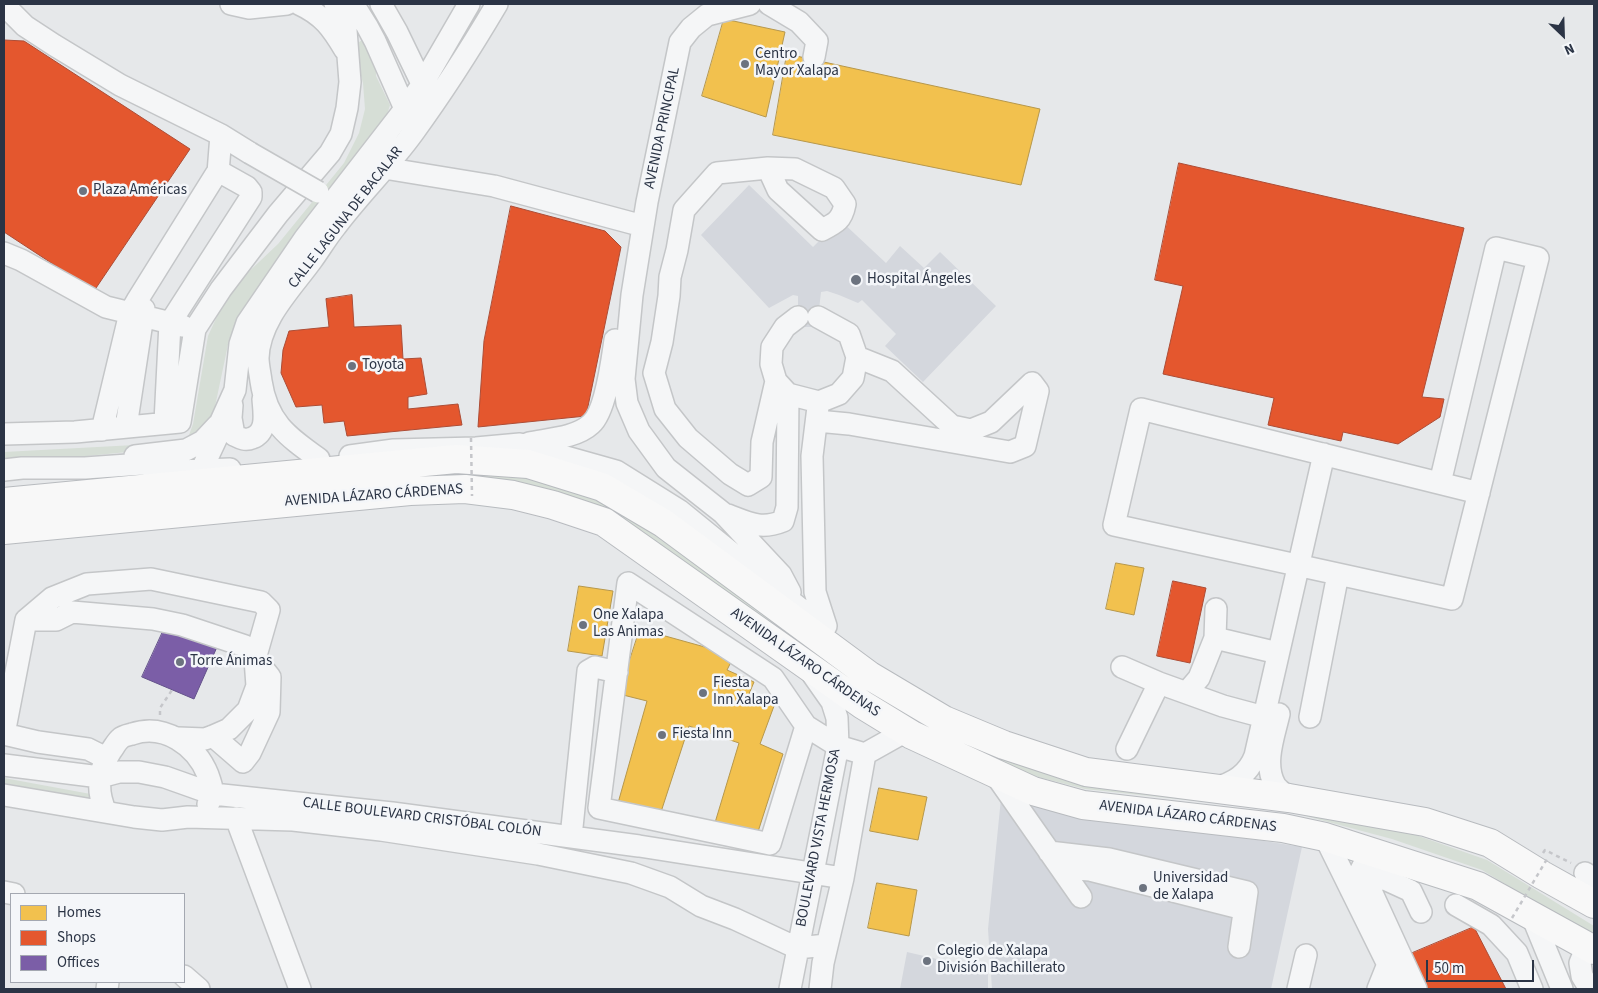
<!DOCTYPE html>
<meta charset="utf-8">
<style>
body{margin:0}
#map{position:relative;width:1598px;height:993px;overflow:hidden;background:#e6e8ea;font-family:"Source Sans 3",sans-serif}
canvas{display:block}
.frame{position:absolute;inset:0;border:5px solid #2b3445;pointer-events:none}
.legend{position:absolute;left:10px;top:893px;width:175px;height:90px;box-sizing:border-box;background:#f4f6f9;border:1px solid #a4a8b1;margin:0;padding:6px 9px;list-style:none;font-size:15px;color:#2b3445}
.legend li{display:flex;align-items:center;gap:10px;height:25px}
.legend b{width:25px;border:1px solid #a4a8b1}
.north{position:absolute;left:1538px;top:10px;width:50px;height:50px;-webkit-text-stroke:4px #f4f6f9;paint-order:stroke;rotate:156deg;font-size:14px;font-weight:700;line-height:20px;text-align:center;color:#2b3445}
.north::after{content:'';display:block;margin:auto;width:18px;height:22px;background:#2b3445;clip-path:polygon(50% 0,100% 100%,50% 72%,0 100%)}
.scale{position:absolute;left:1426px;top:960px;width:108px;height:22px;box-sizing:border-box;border:2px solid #2b3445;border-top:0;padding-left:6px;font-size:15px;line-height:18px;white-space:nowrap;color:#2b3445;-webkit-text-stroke:4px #f4f6f9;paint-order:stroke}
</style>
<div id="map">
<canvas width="1598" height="993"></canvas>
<div class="frame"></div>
<ul class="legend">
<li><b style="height:14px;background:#f2c14e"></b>Homes</li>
<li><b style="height:14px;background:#e4572e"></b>Shops</li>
<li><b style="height:14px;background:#7b5ea7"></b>Offices</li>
</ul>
<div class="north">N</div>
<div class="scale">50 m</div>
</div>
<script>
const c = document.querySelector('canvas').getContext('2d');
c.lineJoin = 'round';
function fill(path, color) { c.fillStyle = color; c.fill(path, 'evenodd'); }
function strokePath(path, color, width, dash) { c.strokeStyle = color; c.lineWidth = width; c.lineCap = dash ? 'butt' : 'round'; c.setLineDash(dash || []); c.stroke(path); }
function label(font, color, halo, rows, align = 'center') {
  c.font = font + ' "Source Sans 3",sans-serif'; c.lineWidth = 5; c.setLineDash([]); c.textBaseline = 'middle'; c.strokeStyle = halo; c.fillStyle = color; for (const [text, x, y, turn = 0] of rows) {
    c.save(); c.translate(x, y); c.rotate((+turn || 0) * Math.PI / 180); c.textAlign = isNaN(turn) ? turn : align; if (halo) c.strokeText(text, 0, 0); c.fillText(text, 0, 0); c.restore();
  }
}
fill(new Path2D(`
 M749,185L813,247L840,220L886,263L900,246L924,268L940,252L996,306L923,382L885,346L896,334L862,300L858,303L839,295L827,291L821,292L817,327H798V296L793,295L769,308L701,235Z
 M1002,788L1050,807L1302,847L1271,989H992L988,929Z
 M907,952L988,971V989H900Z`), '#d4d7dd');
fill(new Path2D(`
 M362,40L372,49L376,60V76L390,105L386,118L238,325L229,340L213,416L204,432L169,448L4,464V452L172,443L188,438L193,424L208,336L219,312L241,279L278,244L344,163L359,133L365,109L363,83L356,57L355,45Z
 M459,468L527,470L600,494L869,680L1084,777L1396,828L1487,860L1594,926V938L1482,870L1392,839L1287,811L1085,789L1038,777L914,733L676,566L521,491L4,528V515Z
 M4,778L96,795L94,804L4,787Z`), '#d6ded6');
const homes = new Path2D(`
 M724,19L785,32L766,117L702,96Z
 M787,54L1040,109L1021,185L773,135Z
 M1116,563L1144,568L1134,615L1106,609Z
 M579,586L613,591L602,656L568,651Z
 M640,629L712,649L731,662L727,670L754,682L749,694L774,706L760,744L783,754L756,838L714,826L739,743L689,726L660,815L618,803L647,701L619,694Z
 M879,788L927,797L918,840L870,831Z
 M877,883L917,890L909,936L868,928Z`);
fill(homes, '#f2c14e');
strokePath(homes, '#b6974b', 1);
const shops = new Path2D(`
 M4,40L24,41L190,149L94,291L4,232Z
 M1179,163L1464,228L1422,397L1444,399L1440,417L1398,444L1343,432L1341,441L1268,425L1274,398L1163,374L1183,286L1155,280Z
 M511,206L605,231L621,247L586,416L478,427L484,341Z
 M352,295L354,327L401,325L403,359L421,358L427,394L408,397V409L458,404L462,425L347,436L344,421L324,423L322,405L296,407L281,373L283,350L289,331L329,327L326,299Z
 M1173,581L1206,588L1190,663L1157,656Z
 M1474,927L1506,989H1419L1403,957Z`);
fill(shops, '#e4572e');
strokePath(shops, '#ac4c35', 1);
const offices = new Path2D(`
 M166,625L217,647L194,699L142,677Z`);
fill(offices, '#7b5ea7');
strokePath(offices, '#63518a', 1);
const minor = new Path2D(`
 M231,4L249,8L287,4
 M299,4C323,15 332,28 345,50
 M345,4L357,10L367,26L375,41L410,120
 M381,4L397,32L427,94
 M750,4L707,15L691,28L680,42L647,202L632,295L624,379L627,403L639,431L666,468L723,513L781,575L790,592
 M769,4L799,22L817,41L814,57
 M4,5L25,26L54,45L120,85L221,135L250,153
 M384,168L494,186L643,226
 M768,168L778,190L822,230C836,223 842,220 845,204L834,188L795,169L768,168L717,173L684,210L677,250L670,277L669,296L662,342L654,373L665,409L688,438L730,474L748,485L761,477L762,442L776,381
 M218,173L221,135
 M4,253L21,260L106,307L183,326
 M798,317L785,327L772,347L771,364L776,381L788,394L819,402L839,394L853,378L857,357L849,334L818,317
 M232,405L231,418L234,435C240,438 245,441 252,438C268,432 264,413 263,399
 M818,407L812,456L815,592L826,626
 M817,421L849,424L1010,452L1025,446L1038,391L1032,383L991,422L971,430L952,426L892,371L857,357
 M126,427L144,309
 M102,430L130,313L138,299L216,174L222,173L247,187L251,192V197L170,323L165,422
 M4,434L75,432L180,422L195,329L221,289L278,214L330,153L341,134L347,108L350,82L346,30L343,19L335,4
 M529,443C548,439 576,438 591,424C606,411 612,360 615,340
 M135,456L186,450L203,441L218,425
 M350,456L394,450L476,448L520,444L616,471L680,511L798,607L826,626
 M319,459C287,436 267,422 261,381C260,373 258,365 258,358C259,320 291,289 312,260C320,249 327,237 336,226C360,194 389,166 413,133C443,92 471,48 497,4
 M202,469L217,437L221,421L235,390L240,344L247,323L305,238L405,109L422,85L469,4
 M4,470L22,468H85L142,464L179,471L230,469
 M1440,483L1496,248L1538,258L1452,599L1114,525L1141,409L1479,493
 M728,515C749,523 761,530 783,521L787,507L788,394
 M26,620H56L72,612L153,619L182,625L245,646L270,677L269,712L250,753L243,762L213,736
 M1215,638L1278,653
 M1122,667L1159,683L1223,706L1264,717
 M1187,692L1199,678L1215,638L1216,609
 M1279,714C1274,736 1263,764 1275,785C1278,790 1285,794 1289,798
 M1310,717L1338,574
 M806,726L770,844L599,808L628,583L773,678L806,726L838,746L865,754
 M1127,749L1159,683
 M106,758L88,749L38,742L4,734L26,620L52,598L87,584L151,579L261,602L269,610L255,659L257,686L248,710L229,729L213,736L205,739L178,738
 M4,765L100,777L119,772H139L165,777L213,794L392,813L639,846L843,878
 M995,774L1081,897
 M1214,788C1233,784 1248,775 1255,756L1324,454
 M4,795L134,817L162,820L188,817L293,820L381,830L538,854L631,873L670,887L701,906L735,919L797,948L827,945
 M106,812C96,791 98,770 111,751C114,747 117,741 121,738C123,736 128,735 132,734C164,723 196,745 208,775C212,786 215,794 208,804
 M236,818L300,989
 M571,837L588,671L595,667L617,672
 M1325,837L1400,989
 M1049,852L1109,859L1247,892L1239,947
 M1382,856L1371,891L1416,989
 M1076,869L1090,870L1244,909
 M1585,873L1594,879
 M1376,875L1411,891L1421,912
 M1351,890L1370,852
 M4,892L14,894
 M1456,905L1491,925L1517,953L1532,989
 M1532,916L1562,989
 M1587,946L1580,963L1582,976L1590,989
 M184,976L199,989
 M107,989L108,982
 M790,989L838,746L837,718L832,702L813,675
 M820,989L823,963L843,878L865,754L906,731
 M1298,989L1306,955
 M1378,989L1388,964`);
const highway = new Path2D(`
 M4,502L456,459L528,464L602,487L663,523L870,676L944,720L1004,745L1086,772L1289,798L1425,822L1490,843L1542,875L1594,904
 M4,530L410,491L465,489L513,495L553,505L604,522L863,705L912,735L1033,791L1083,805L1283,828L1325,837L1478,886L1594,950`);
strokePath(minor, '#c4c6c8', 24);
strokePath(highway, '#b8bbbf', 30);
strokePath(new Path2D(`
 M160,715V708L172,690
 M1543,853L1545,850L1571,863`), '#c5c6ca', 2.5, [4, 4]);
strokePath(minor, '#f5f6f7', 21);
strokePath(highway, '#f8f8f8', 28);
const minorBridge = new Path2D(`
 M250,153L318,192`);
strokePath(minorBridge, '#c4c6c8', 24, []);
strokePath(new Path2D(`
 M471,438L472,496
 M1512,918L1547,859`), '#c5c6ca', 2.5, [4, 4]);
strokePath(minorBridge, '#f5f6f7', 21);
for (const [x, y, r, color] of [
 [745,64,5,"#6c737f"],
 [83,191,5,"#6c737f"],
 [856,280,6,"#6c737f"],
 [352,366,5,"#6c737f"],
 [583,625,5,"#6c737f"],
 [180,662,5,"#6c737f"],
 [703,693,5,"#6c737f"],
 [662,735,5,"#6c737f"],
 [1143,888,5,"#6c737f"],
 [927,961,5,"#6c737f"]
]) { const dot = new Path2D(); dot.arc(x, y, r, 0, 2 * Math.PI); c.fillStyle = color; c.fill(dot); strokePath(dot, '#f4f6f9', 2); }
label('15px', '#2b3445', '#f4f6f9', [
 ["Centro",755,55],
 ["Mayor Xalapa",755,72],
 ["Plaza Américas",93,191],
 ["Hospital Ángeles",867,280],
 ["Toyota",362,366],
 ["One Xalapa",593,616],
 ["Las Animas",593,633],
 ["Torre Ánimas",190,662],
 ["Fiesta",713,684],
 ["Inn Xalapa",713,701],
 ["Fiesta Inn",672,735],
 ["Universidad",1153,879],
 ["de Xalapa",1153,896],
 ["Colegio de Xalapa",937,952],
 ["División Bachillerato",937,969]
], 'left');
label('15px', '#2b3445', '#f4f6f9', [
 ["AVENIDA PRINCIPAL",663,128,-78],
 ["CALLE LAGUNA DE BACALAR",346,218,-52],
 ["AVENIDA LÁZARO CÁRDENAS",374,496,-4],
 ["AVENIDA LÁZARO CÁRDENAS",805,663,35],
 ["AVENIDA LÁZARO CÁRDENAS",1188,817,7],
 ["CALLE BOULEVARD CRISTÓBAL COLÓN",422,818,7],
 ["BOULEVARD VISTA HERMOSA",819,838,-79]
]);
</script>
